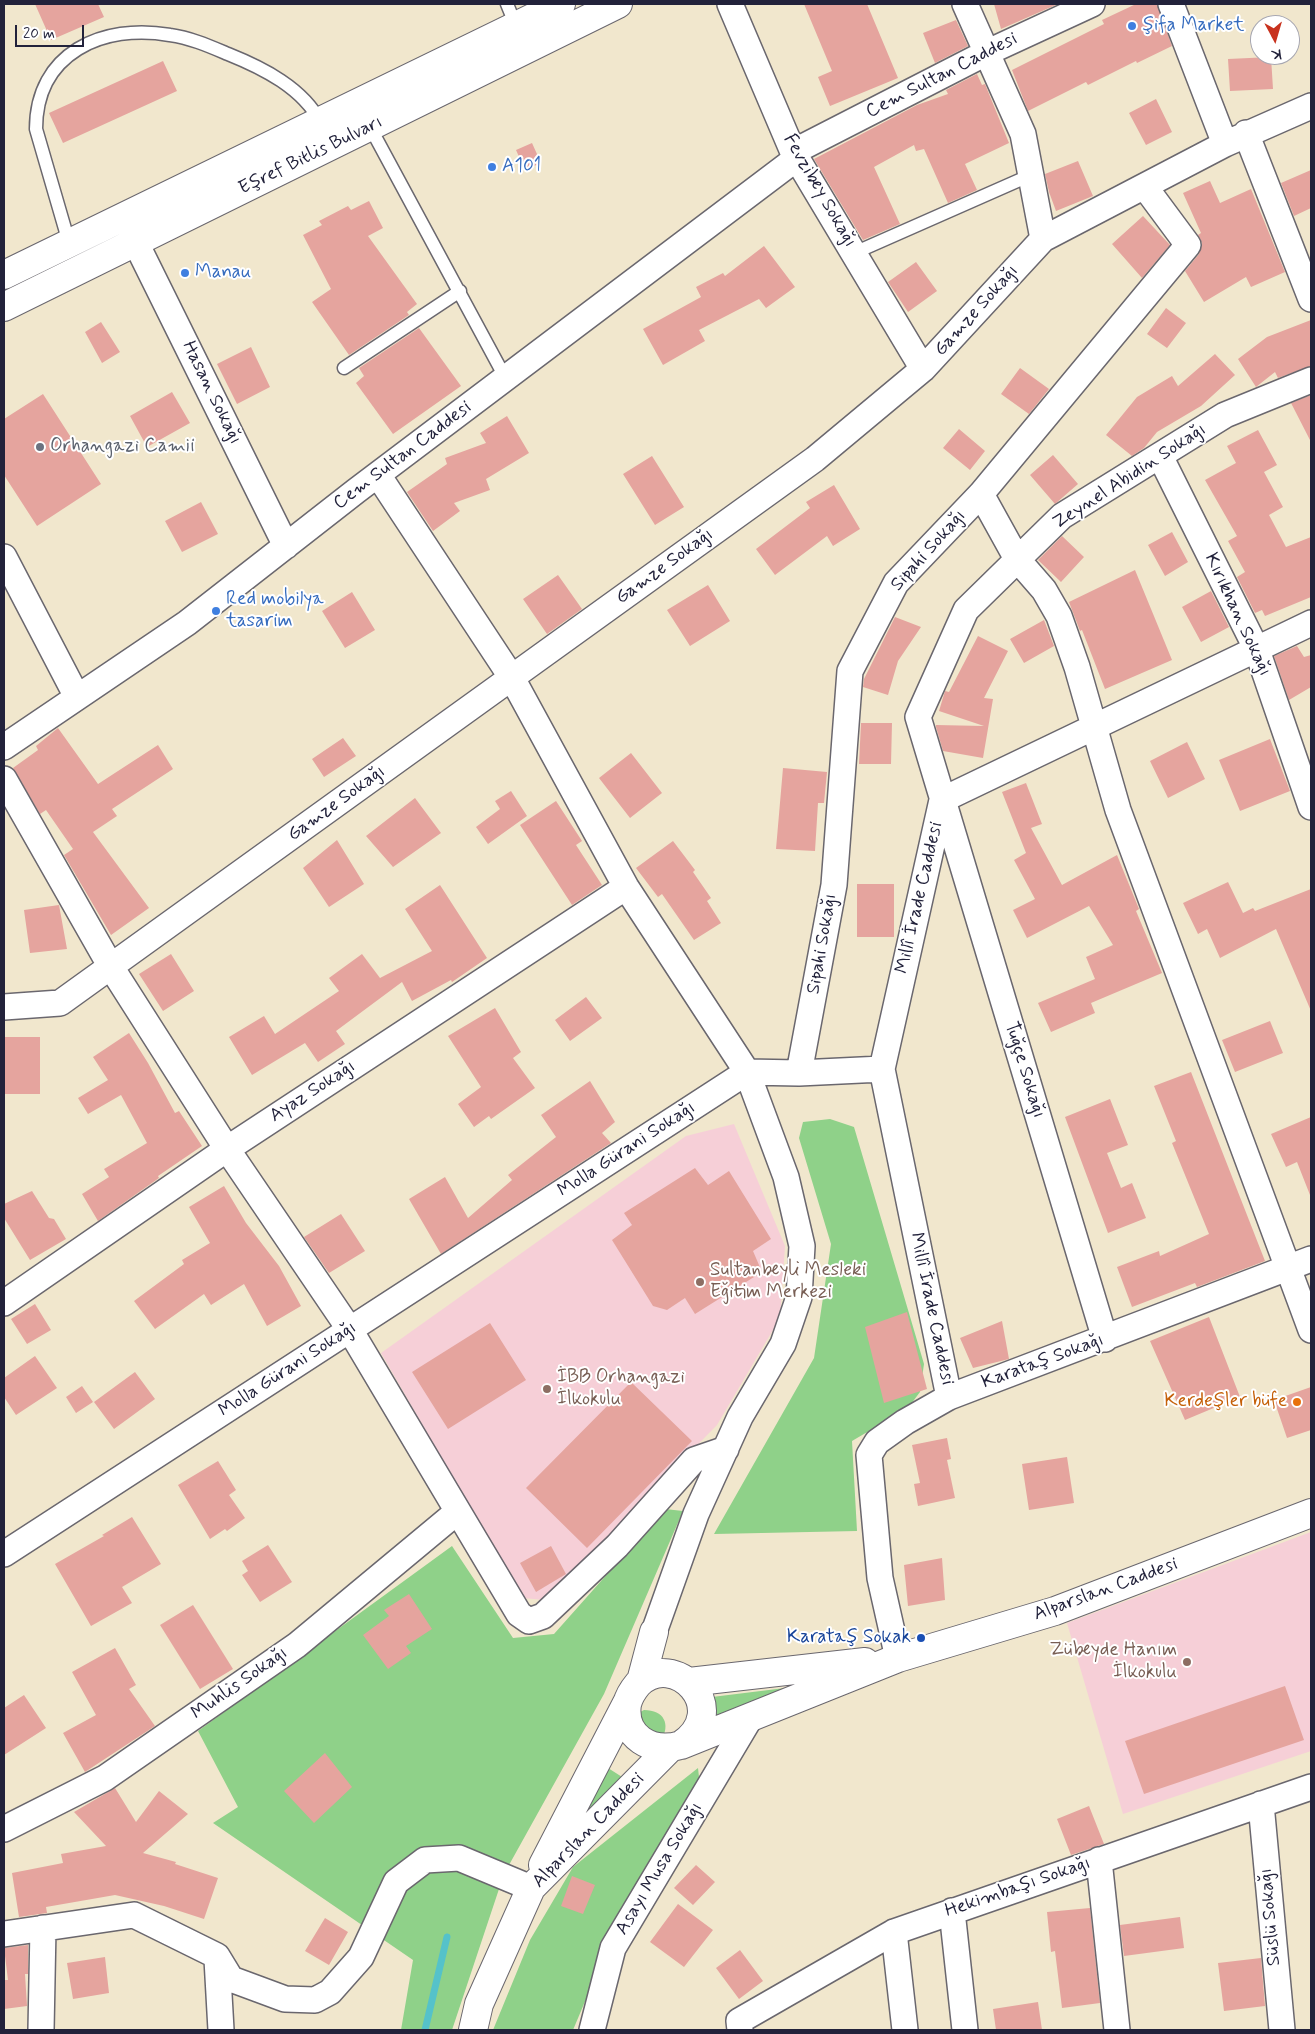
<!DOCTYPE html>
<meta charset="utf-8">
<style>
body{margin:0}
#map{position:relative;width:1315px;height:2034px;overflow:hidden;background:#f1e7cd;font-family:Mynerve,sans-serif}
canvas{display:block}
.frame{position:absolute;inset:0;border:5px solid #22223b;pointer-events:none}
.north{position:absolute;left:1250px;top:15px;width:50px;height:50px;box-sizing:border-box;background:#fff;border:1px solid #a7a7b1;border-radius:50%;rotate:174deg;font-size:14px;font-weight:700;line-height:20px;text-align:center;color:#22223b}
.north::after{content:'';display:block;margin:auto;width:18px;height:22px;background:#c8321e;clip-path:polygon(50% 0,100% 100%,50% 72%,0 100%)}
.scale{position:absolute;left:15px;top:25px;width:69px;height:22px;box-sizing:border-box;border:2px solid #22223b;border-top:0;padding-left:6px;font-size:15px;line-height:18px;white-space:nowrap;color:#22223b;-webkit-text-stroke:4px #fff;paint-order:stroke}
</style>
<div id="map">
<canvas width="1315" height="2034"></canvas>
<div class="frame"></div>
<div class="north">K</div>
<div class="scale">20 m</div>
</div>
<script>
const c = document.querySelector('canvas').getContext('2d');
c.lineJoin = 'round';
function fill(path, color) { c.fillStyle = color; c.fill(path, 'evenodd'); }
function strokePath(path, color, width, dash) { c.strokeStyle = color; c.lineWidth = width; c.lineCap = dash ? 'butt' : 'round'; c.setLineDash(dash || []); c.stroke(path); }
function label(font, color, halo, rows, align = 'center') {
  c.font = font + ' Mynerve,sans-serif'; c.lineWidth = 4; c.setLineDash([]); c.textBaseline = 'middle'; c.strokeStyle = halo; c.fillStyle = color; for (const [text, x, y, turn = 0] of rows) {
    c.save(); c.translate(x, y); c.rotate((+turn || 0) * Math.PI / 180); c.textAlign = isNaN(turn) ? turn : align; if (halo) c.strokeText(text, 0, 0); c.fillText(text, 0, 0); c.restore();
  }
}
fill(new Path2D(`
 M734,1124L785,1246L780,1318L717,1425L545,1600L522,1598L381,1353L686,1136Z
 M1311,1532V1751L1123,1814L1067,1623Z`), '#f6cfd7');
fill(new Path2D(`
 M830,1119L854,1127L924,1364L920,1392L908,1408L852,1441L857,1531L714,1534L814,1358L831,1244L799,1138L803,1122Z
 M665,1509L683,1511L604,1694L504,1874L452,2030H401L413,1960L213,1823L238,1807L198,1731L452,1546L513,1638L554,1634Z
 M858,1679L711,1735L704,1698Z
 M644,1710C664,1710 671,1724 661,1741L631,1722L636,1714Z
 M597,1761L630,1782L546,1861Z
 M698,1768L700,1786L613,1935L573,2030H493L530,1940L573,1867Z`), '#8fd189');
strokePath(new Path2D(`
 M425,2030L447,1937`), '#55c2ca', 7);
fill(new Path2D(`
 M35,4H98L104,17L51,40Z
 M804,4H867L898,78L830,106L818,77L832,71Z
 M994,4H1058L1001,29Z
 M1136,4H1157L1172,46L1137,63L1136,61L1088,85L1086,82L1028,111L1012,70L1104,24L1102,20Z
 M956,20L968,46L935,63L923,33Z
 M1271,57L1273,89L1230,91L1228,59Z
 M163,61L177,91L63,143L49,113Z
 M977,74L982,85L985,84L1009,143L965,164L977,190L948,203L924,149L916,151L914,145L874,167L900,224L863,240L814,159L917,105L948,94L946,90Z
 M1156,99L1172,132L1146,145L1129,113Z
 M532,143L541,163L525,170L516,150Z
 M1078,161L1093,196L1056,211L1049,192L1045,174Z
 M1311,170V208L1294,216L1281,183Z
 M1210,181L1220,203L1251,189L1285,272L1251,287L1246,277L1204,302L1185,271L1199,254L1202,243L1198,235L1201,233L1183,193Z
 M369,201L383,228L368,236L417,304L407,312L409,315L349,355L312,302L331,289L303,235L322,225L319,221L348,206L351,210Z
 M1143,216L1170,245L1142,278L1112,244Z
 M764,246L795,287L766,308L759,299L699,330L705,341L663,365L643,329L701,297L696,287L723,273L725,276Z
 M916,262L937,291L908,312L888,282Z
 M1166,308L1186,323L1167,348L1147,334Z
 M1311,320V366L1278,378L1275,372L1256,387L1238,359L1267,337Z
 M101,322L120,352L102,363L85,332Z
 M419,328L461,386L393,434L356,383L364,376L359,368Z
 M251,347L270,387L237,404L217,364Z
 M1215,354L1235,375L1201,406L1157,432L1144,448L1132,456L1106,435L1137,397L1172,376L1178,386Z
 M1020,368L1049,389L1029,414L1001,394Z
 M172,392L190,423L147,447L130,416Z
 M43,394L101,484L37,526L4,475V419Z
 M1311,395V442L1291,403Z
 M507,416L529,453L486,479L490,490L454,503L460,511L433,531L407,492L447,464L445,458L486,443L480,433Z
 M959,429L985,451L970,470L943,448Z
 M1258,430L1277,465L1264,472L1283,507L1269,515L1286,547L1311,537V597L1265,616L1262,610L1255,613L1237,577L1245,572L1228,541L1237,536L1205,480L1236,463L1227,446Z
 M1053,455L1078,484L1055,504L1030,475Z
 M652,456L684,507L655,525L623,474Z
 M834,485L860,529L833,546L827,536L775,575L756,549L810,508L806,502Z
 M201,502L218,534L182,552L165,521Z
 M1172,532L1188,562L1165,576L1148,545Z
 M1062,536L1084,557L1061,582L1038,560Z
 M1135,570L1172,660L1105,689L1082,630L1080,631L1069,602Z
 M558,575L582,609L547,634L523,599Z
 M708,585L730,621L690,646L667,610Z
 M1211,591L1229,627L1201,642L1182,607Z
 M352,592L375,630L345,648L322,611Z
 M895,617L921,627L898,661L888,695L863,687L864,679Z
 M1044,620L1054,646L1024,663L1010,639Z
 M978,636L1008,651L984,698L993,699L983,758L943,751L936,727V725L984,726L939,711L945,691L949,692Z
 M1297,646L1304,657L1311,655V687L1289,700L1274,656Z
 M861,723H892L891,764H859Z
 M58,728L98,784L158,745L173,769L112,809L117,816L93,832L149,908L111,935L64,855L73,849L46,810L40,814L13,768L38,750L36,746Z
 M343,738L356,756L324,777L312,759Z
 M1270,739L1290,791L1240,811L1219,760Z
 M1187,742L1205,779L1168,798L1150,761Z
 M631,753L662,793L630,818L599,778Z
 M783,768L827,772L824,803H818L815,851L776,849Z
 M1026,783L1042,824L1031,828L1062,885L1117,855L1139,909L1136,911L1162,973L1091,1003L1095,1013L1051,1032L1038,1003L1095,979L1086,957L1113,945L1089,906L1027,938L1013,910L1035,899L1014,860L1026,853L1002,792Z
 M511,791L527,816L488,844L476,827L500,809L495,801Z
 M415,798L441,833L393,867L366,836Z
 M556,801L582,841L576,845L602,885L572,905L520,825Z
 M337,840L364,884L329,907L303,868Z
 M673,841L695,870L693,872L711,898L707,901L721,923L694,940L662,894L658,897L636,868Z
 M1228,882L1243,913L1253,908L1255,911L1311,889V1011L1276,929L1220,958L1207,929L1198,934L1183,903Z
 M857,884H894V937H857Z
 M440,885L487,958L452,982L451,980L412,1001L402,982L336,1031L345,1044L318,1062L305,1043L252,1075L229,1037L264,1016L275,1034L339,991L329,978L362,954L380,978L432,951L405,909Z
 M59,905L67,949L30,953L24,910Z
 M171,954L194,991L163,1011L139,974Z
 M586,997L602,1018L570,1041L555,1020Z
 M495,1008L521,1052L513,1058L535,1088L491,1119L489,1116L474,1127L458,1104L481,1087L448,1036Z
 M1270,1021L1283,1053L1235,1072L1222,1040Z
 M129,1033L148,1063L175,1113L179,1111L202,1146L158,1176L159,1178L98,1221L82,1194L109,1177L104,1169L147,1143L121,1095L88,1114L78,1098L108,1080L93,1057Z
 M4,1037H40V1094H4Z
 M1191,1072L1265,1261L1197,1287L1195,1283L1132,1307L1117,1267L1159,1251L1160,1256L1209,1234L1172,1143L1176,1141L1154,1086Z
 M590,1081L615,1122L602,1133L611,1143L441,1254L409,1199L445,1177L468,1218L512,1180L508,1175L556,1137L541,1115Z
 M1110,1099L1128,1145L1107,1153L1121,1188L1132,1183L1146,1218L1108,1233L1065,1117Z
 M1311,1117V1195H1310L1297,1162L1286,1167L1271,1134Z
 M695,1168L708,1185L729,1171L771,1239L753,1251L762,1272L695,1314L685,1298L667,1310L653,1306L612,1240L632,1225L624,1213Z
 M224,1186L246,1223L279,1266L301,1306L267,1326L244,1284L211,1305L204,1294L155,1329L134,1301L184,1264L182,1260L210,1243L189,1207Z
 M32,1191L49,1218L54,1219L66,1239L30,1260L4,1218V1204Z
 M341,1214L365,1251L329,1273L304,1237Z
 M35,1304L51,1330L27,1344L11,1319Z
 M907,1312L927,1389L884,1403L865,1327Z
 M1209,1317L1240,1397L1185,1420L1150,1341Z
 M1002,1321L1009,1359L973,1368L960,1338Z
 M490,1323L526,1380L448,1429L412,1372Z
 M35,1356L57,1388L16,1415L4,1397V1378Z
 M135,1372L155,1399L114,1429L94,1402Z
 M631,1382L692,1441L587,1548L526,1488Z
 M82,1386L93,1402L76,1413L66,1397Z
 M1311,1387V1430L1287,1438L1274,1400Z
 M947,1438L951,1459L947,1460L955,1498L918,1506L914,1484L920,1483L912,1445Z
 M1067,1457L1074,1503L1029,1510L1022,1464Z
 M218,1461L236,1490L229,1495L245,1518L227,1531L225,1529L210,1539L178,1485Z
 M132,1517L161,1564L122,1587L132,1603L91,1626L55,1564L104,1536L102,1535Z
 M268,1545L292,1582L260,1602L242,1575L248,1571L242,1561Z
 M551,1546L566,1574L536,1592L520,1563Z
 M942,1558L945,1600L908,1606L904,1565Z
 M409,1594L432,1629L406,1646L411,1653L388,1669L363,1635L389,1616L384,1610Z
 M193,1605L233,1669L200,1689L160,1625Z
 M115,1648L136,1685L129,1689L155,1726L85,1772L63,1733L96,1715L72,1672Z
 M1285,1686L1304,1740L1144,1794L1125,1741Z
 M24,1695L46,1728L4,1755V1708Z
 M325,1753L352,1787L314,1823L284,1791Z
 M115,1788L136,1822L159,1791L188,1814L143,1853L176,1862L175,1864L218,1878L204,1919L164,1906L115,1895L46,1907L47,1913L19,1917L12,1873L63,1863L61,1854L106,1846L74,1812Z
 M1089,1806L1104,1844L1071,1855L1057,1819Z
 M696,1865L715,1882L693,1905L674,1888Z
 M572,1876L595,1885L583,1914L561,1906Z
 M678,1904L713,1930L684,1967L650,1942Z
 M1090,1908L1100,2003L1062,2008L1055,1951L1051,1952L1047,1912Z
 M1180,1917L1184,1948L1124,1956L1120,1925Z
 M325,1918L348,1932L329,1965L305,1951Z
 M28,1945V1974H25L27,2006L4,2009V1980H8L4,1948Z
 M740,1950L763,1981L739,1999L716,1968Z
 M105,1957L109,1993L73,1999L67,1963Z
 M1261,1958L1265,2006L1224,2011L1218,1963Z
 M1038,2002L1042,2030H996L993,2009Z`), '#e5a49e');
const lane = new Path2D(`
 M507,4L516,26
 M370,127L506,379
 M70,246L36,129C36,53 103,23 170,35C191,38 209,46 228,54C263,68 303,88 321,123
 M854,253L1031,175
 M344,368L460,291`);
const street = new Path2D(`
 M730,4L793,152L923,369
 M965,4L1023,134L1043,239
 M1171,4L1225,144
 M1246,133L1311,299
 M793,152L986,53L1092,4
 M135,241L286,546
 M1160,456L1257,650L1311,807
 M378,475L512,678L626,887L747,1072L786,1177L802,1246L799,1297L783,1344L740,1417L696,1514L654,1632
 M981,494L1017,559L1044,590L1059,616L1077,667L1118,810L1311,1330
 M4,557L77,697
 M4,747L187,623L356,491L797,158
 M4,779L111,967L227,1149L350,1330L519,1614L529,1621L543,1616L617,1546L694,1460L726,1449
 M4,1007L60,1003L815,459L923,369L1043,239L1225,144L1311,106
 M747,1072L799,1073L882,1069
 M799,1073L834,885L850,671L896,583L981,494L1188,245L1145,187
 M4,1303L227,1149L626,887
 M1105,1339L918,717L966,610L1062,516L1225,415L1311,380
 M949,1397L882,1069L942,800L1311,623
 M4,1554L747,1072
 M898,1658L880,1578L869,1455L877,1442L905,1422L949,1397L1311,1259
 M1261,1804L1282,2030
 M4,1829L105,1778L297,1645L457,1512
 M1099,1860L1117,2030
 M952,1911L965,2030
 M894,1932L905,2030
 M4,1934L134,1915L217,1956L231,1979L285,1999L315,2000L330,1992L361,1957L396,1882L425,1860L459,1858L531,1888
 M217,1959L221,2030
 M41,2030L43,1928
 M592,2030L613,1948L750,1718
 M740,2030L739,2021L894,1932L1311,1787`);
const secondary = new Path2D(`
 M641,1681L654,1632
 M689,1682L865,1662
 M681,1745C734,1709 674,1648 638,1684C633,1690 629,1696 627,1704C622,1737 652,1754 681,1745L898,1658L1055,1611L1311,1513
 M543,1865L628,1701
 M473,2030L479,2004L531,1888L669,1749`);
const primary = new Path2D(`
 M4,275L561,4
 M4,307L618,4`);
strokePath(lane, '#6a676e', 15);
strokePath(street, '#6a676e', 28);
strokePath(secondary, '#6a676e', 30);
strokePath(primary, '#6a676e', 30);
strokePath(lane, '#fff', 12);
strokePath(street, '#fff', 25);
strokePath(secondary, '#fff', 28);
strokePath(primary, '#fff', 28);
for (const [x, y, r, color] of [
 [1132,26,5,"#3f7fe0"],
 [492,167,5,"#3f7fe0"],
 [185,273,5,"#3f7fe0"],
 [40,447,5,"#6b7280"],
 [216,611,5,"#3f7fe0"],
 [700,1282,5,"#8d6e63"],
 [547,1389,5,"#8d6e63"],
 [1297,1402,5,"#e8710a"],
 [921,1638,5,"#1a4fb4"],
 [1187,1662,5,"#8d6e63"]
]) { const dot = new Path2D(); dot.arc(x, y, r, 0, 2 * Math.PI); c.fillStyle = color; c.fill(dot); strokePath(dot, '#fff', 2); }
label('19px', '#366cbe', '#fff', [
 ["şifa Market",1142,26],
 ["A101",502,167],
 ["Manau",195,273],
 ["Red mobilya",226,600],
 ["tasarim",226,622]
], 'left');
label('19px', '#22223b', '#fff', [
 ["Cem Sultan Caddesi",942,76,-27],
 ["Eşref Bitlis Bulvarı",311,156,-26],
 ["Fevzibey Sokağı",819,191,60],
 ["Gamze Sokağı",977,311,-48],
 ["Hasan Sokağı",211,393,64],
 ["Cem Sultan Caddesi",403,456,-37],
 ["Zeynel Abidin Sokağı",1130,477,-33],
 ["Sipahi Sokağı",929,551,-48],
 ["Gamze Sokağı",665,567,-36],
 ["Kırıkhan Sokağı",1237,615,65],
 ["Gamze Sokağı",337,804,-36],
 ["Millî İrade Caddesi",920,898,-77],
 ["Sipahi Sokağı",823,944,-80],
 ["Tuğçe Sokağı",1024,1070,73],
 ["Ayaz Sokağı",313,1092,-33],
 ["Molla Gürani Sokağı",627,1150,-33],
 ["Millî İrade Caddesi",931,1309,78],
 ["Karataş Sokağı",1043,1362,-20],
 ["Molla Gürani Sokağı",288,1370,-33],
 ["Alparslan Caddesi",1106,1590,-20],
 ["Muhlis Sokağı",240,1684,-35],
 ["Alparslan Caddesi",589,1831,-46],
 ["Asayı Musa Sokağı",660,1869,-59],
 ["Hekimbaşı Sokağı",1018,1888,-19],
 ["Süslü Sokağı",1271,1917,-95]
]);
label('19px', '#5b616d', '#fff', [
 ["Orhangazi Camii",50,447]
], 'left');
label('19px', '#785e54', '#fff', [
 ["Sultanbeyli Mesleki",710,1271],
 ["Eğitim Merkezi",710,1293],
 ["İBB Orhangazi",557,1378],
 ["İlkokulu",557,1400],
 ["Zübeyde Hanım",1177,1651,"right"],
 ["İlkokulu",1177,1673,"right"]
], 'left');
label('19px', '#c56008', '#fff', [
 ["Kerdeşler büfe",1287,1402]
], 'right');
label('19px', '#164399', '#fff', [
 ["Karataş Sokak",911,1638]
], 'right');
</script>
